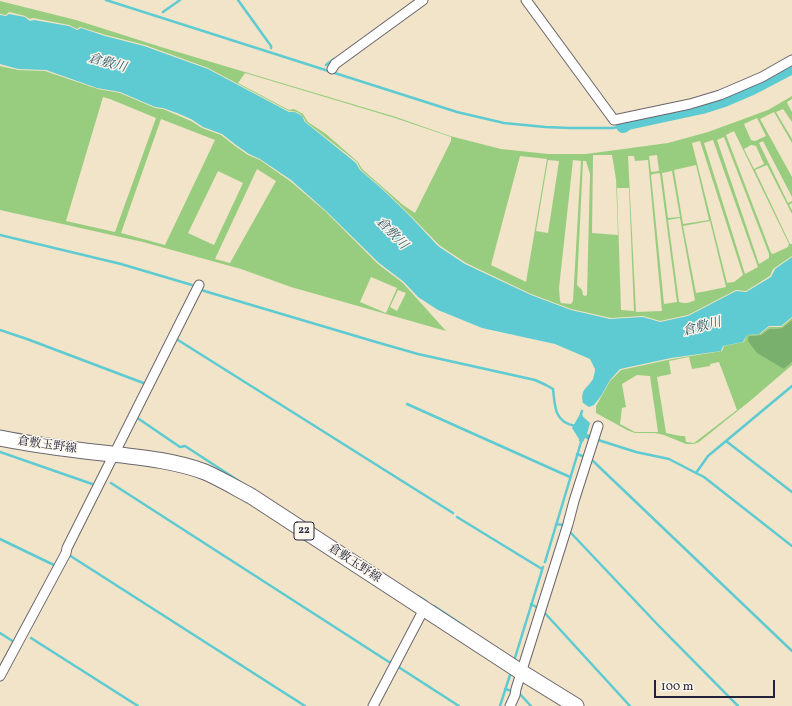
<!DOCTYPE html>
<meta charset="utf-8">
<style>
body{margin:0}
#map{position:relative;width:792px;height:706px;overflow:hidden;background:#f1e4c9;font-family:Vollkorn,serif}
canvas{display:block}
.scale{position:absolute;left:654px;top:680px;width:121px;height:18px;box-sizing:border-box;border:2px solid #22223b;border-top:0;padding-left:5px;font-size:12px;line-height:14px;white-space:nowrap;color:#22223b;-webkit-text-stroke:3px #fbf7ec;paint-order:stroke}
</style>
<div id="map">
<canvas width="792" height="706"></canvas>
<div class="scale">100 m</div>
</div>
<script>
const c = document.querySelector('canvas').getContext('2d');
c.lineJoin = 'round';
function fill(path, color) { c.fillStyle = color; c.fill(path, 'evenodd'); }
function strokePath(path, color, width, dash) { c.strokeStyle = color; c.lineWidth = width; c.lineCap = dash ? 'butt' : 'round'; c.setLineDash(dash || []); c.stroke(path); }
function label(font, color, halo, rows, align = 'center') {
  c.font = font + ' Vollkorn,"Noto Serif JP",serif'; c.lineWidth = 3; c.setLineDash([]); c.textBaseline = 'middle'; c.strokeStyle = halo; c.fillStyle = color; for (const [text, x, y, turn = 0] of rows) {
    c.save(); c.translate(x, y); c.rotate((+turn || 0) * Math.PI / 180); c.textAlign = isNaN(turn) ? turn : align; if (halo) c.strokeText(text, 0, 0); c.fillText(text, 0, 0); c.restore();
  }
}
fill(new Path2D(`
 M0,1L76,20L161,47L396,117L450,136L501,149L548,154H586L668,143L708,132L768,110L792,96V99L787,102L788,105L792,112V122L783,109L776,112L792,139V143L774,112L760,119L792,177V197L763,141L759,143L788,203L792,201V203L789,205L792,210V214L767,165L755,170L790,244H792V256L773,269L770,276L746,291L736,290L688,315L660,321L643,316L611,318L571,309L531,294L466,263L439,245L410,215L381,187L361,170L357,162L306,122C302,114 298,111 289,111L208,68L145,45L106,35L80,27L77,29L69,25L33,18L30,19L25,16L9,12L6,15L0,14ZM245,73L395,118L451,137V141L415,213L403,205L362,169L358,162L326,134L308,122L303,114L294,109L289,110L238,83ZM757,118L766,136L755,141L751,140L744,124ZM734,131L789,244L788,247L773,254L771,253L726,135ZM724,137L769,254V258L759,264L717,140ZM713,140L758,267L745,274L704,143ZM700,141L743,275L734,282L727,283L692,143ZM751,145L756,146L764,164L754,169L744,149ZM593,155H612L616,179L618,235L592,233ZM657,155L659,171L651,172L649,156ZM520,156L547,159L526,282L491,265ZM628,156H634L635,161L648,160L662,311L636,312ZM548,160L559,161L548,233L536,231ZM573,160L581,161L573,301L571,304L561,303L560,301L559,288ZM583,161H586L590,174L587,295L585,296L583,295L582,290L577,285ZM696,165L709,220L683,224L674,170ZM672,171L680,217L668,218L662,173ZM659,173L660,174L677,302L664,304L651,175L653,174ZM617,188H629L634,311L621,310ZM680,218L695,300C690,303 685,304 679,302L668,220ZM710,221L726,287L707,291L696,293L683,226Z
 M0,66L18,70L45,71L98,89L120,93L155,108L163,109L191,121L202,128L221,135L235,146L248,155L260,160L290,181L325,211L378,264L403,283L446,331L291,287L241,269L143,242L0,210ZM103,97L110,99L156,118L115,232L66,221ZM161,119L215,140L165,245L121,233ZM257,169L276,181L230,263L215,259ZM218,171L243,183L214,245L188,233ZM371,277L397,288L386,313L360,302ZM398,290L406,293L397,311L390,307Z
 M792,318V320L782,328L769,329L761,335L749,336L784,369L792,362V365L750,401L699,442L694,444H686L664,435L655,433H635L627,430L596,413V406L610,381L621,370L672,359L722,351L724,346L744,342L747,335L760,334L769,327H781ZM689,357L692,369L710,366V364L719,362L737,410L694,443L686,442L685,436H681L666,433L657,377L671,374L669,361ZM637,375L650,376L658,432H635L620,424L622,408L626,407L622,384Z`), '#98cd7f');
fill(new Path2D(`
 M792,320V362L784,369L757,353L748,341L749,336L761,335L769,329L782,328Z`), '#7ab06e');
fill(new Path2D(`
 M9,14L25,17L30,21L34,20L69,26L77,30L81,28L105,36L144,46L208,69L289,112H295L302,116L305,122L325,138L356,163L360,170L381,188L409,215L438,246L465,264L531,295L571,310L610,319L643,317L660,322L688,316L736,291L746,292L771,277L775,269L792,257V317L781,326H769L759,334L747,335L743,342L723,346L721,351L671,358L620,369L610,380L601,396L594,405L589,407L583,403C580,389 587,389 593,379C594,376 595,372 595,369L590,359L555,344L482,328L438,310L418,297L404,282L379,263L326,211L291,180L260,159L249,154L236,145L222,134L203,127L191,119L177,113L163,108L155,107L120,92L97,88L46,70L18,69L0,64V15L6,16Z
 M580,414L590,423L587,434L591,435L589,440L585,438L583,442L579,441V439L572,428Z`), '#5dcbd1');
strokePath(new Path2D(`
 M106,0L457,112L504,123L545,127L570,128H613L623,126
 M238,0L271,46V48
 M163,12L180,0
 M326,65L334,59
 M0,235L121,264L192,285L201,290L376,342L418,354L535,380L546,385L553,389C555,406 554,422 575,426
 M0,330L27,339L146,384
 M178,340L453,513
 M407,404L570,477
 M136,417L180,447L185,446L245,485
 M582,418L581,414L582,411
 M595,439L636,452L669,459L696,473L708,456L792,386
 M726,441L792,492
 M0,452L95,485
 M577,454L585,457
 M589,459L593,461L792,651
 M696,473L704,477L792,546
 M111,483L389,662H394
 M457,517L542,569
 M556,524L563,525
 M571,533L658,625L738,706
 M0,539L56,566
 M69,555L305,706
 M545,562L582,439
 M418,596L426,601
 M531,604L543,611L630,706
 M434,606L464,626
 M0,633L14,642H15
 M31,638L138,706
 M514,661L543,567
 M398,665L400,668L459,706
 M505,689L519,693L531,706
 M500,706L510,675`), '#5dcbd1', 2.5);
strokePath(new Path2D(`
 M623,126L628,123L702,107L724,100L752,88L792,67`), '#5dcbd1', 14);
const minor = new Path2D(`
 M526,0L614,120L690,104L720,95L762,77L792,60
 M332,69L335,64L423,0
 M0,676L66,553L67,548L199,285
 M373,706L424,609
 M510,706L515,695L516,689L568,524L574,501L598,426`);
const primary = new Path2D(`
 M0,438C34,445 68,449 103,453C137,457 173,460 205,472C221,479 236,488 251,496L521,672L576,706`);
strokePath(minor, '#6a666d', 11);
strokePath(primary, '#6a666d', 17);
strokePath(minor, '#fff', 9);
strokePath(primary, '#fff', 15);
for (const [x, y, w] of [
 [304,531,20]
]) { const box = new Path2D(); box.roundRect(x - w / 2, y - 9, w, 18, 3); c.fillStyle = '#fbf7ec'; c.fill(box); strokePath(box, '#22223b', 1); }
label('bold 11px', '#22223b', null, [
 ["22",304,531]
]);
label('12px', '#22223b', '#fbf7ec', [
 ["倉敷玉野線",47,446,8],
 ["倉敷玉野線",354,564,33]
]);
label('italic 13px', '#375d70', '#fbf7ec', [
 ["倉敷川",107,64,15],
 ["倉敷川",391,234,46],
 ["倉敷川",702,328,-15]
]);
</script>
